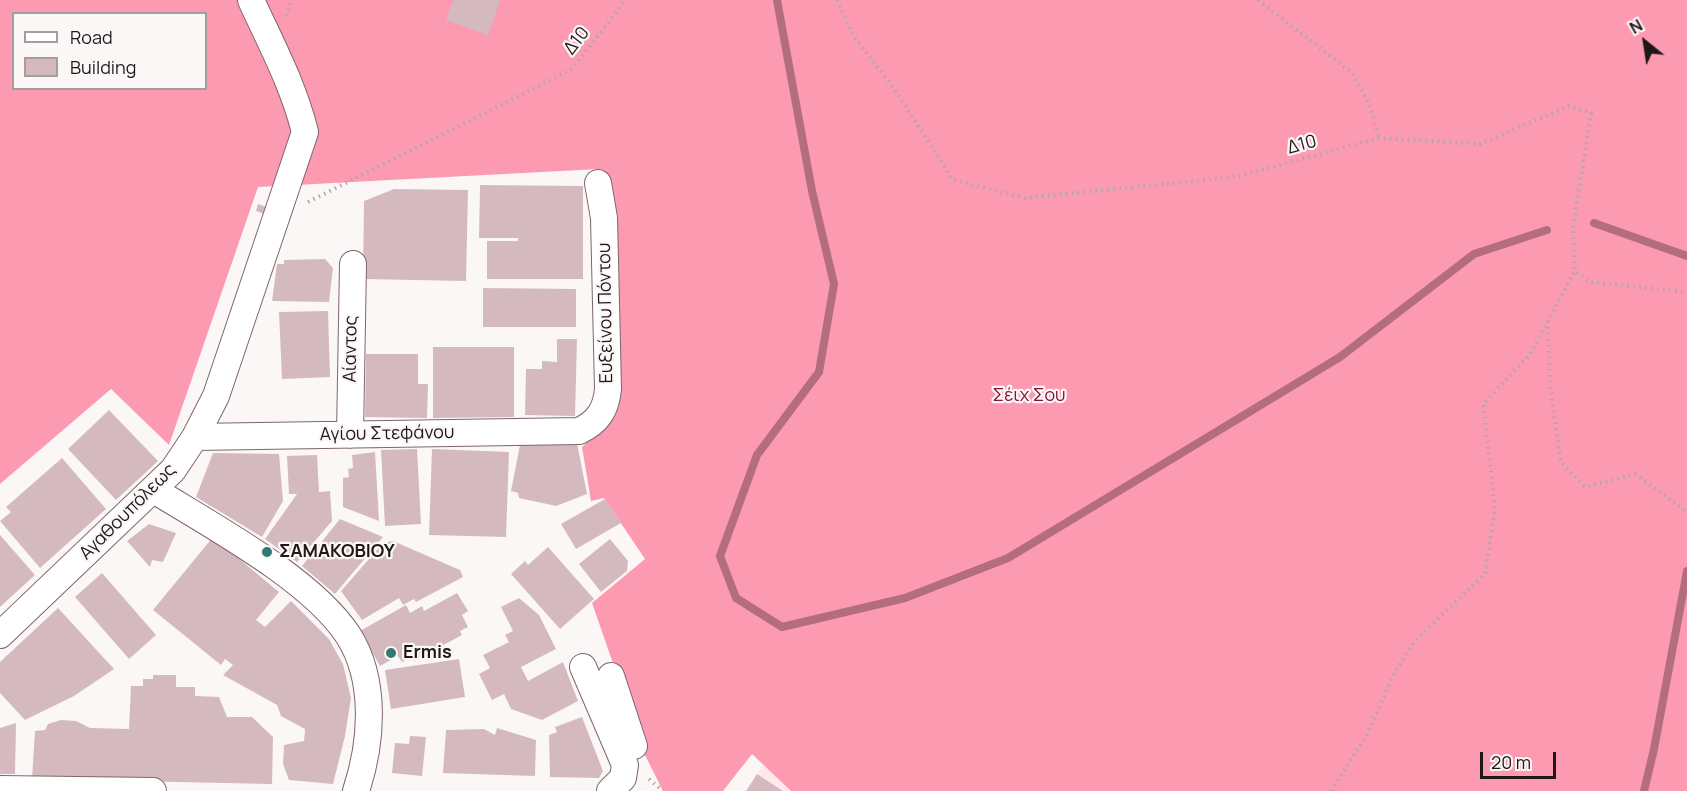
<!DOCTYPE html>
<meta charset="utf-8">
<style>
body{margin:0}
#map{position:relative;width:1687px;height:791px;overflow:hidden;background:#fcf7f7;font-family:Manrope,sans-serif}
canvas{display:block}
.legend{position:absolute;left:12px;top:12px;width:195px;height:78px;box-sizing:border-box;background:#fcf7f7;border:2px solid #a49d9e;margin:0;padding:8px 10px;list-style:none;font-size:18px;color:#201719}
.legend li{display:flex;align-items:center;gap:12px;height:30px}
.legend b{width:30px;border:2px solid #a49d9e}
.north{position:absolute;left:1615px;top:12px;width:60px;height:60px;-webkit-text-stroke:4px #fcf7f7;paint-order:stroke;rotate:330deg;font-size:16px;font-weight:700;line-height:24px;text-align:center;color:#201719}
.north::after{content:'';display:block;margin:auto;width:21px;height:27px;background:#201719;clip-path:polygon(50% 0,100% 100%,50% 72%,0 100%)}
.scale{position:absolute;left:1480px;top:752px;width:76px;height:27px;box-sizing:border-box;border:3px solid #201719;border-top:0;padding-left:8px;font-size:18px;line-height:21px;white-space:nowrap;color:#201719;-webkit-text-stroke:4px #fcf7f7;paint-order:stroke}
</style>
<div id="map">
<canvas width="1687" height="791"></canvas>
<ul class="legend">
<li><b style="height:8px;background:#fff"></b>Road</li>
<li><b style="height:16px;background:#d4babf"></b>Building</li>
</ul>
<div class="north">N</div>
<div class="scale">20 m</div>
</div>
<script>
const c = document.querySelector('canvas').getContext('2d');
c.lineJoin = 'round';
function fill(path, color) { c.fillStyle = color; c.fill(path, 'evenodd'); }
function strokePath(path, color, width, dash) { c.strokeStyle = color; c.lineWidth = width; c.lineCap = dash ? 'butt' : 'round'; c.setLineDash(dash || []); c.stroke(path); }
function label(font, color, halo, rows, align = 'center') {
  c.font = font + ' Manrope,sans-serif'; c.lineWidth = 4.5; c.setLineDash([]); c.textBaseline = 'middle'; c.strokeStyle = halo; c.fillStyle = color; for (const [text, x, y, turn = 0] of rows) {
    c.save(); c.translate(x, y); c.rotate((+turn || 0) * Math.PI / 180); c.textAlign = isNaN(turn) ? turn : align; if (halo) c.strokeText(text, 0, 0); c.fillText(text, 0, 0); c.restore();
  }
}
fill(new Path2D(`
 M763,765L791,791H746Z`), '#ffe9ed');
fill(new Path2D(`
 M0,0H1687V791H791L752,754L723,791H663L645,755L592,603L645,559L604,498L591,501L582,447L615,416L618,216L599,169L258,187L169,445L111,389L0,484ZM14,14H206V88H14Z`), '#fc9ab1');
strokePath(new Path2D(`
 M777,0L812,191L834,284L819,372L757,455L720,556L736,598L782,627L905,598L1008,558L1340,357L1474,254L1547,230
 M1594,223L1687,256
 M1644,791L1654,749L1687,571`), '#b46d7d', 8);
fill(new Path2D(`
 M453,0H500L488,35L446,20Z
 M480,185L583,186V279H487V241H518V238H479Z
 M394,189L468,190L466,281L363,279L364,201Z
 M258,204L267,207L265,214L256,211Z
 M325,259L333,268L329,302L272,301L277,264H284V260Z
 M483,288L576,289V327H483Z
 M328,311L330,377L282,379L279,312Z
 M557,339H577L575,416L525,415L526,369H542V361L557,362Z
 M433,347H514V417L433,418Z
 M366,354H418V384H428L427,418L365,417Z
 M109,410L158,461L116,500L68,449Z
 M577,443L587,494L556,506L519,498L518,493L511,491L520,445Z
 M417,449L421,524L385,526L381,450Z
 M432,449L509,452L506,537L429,535Z
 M375,452L379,521L343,507V478L349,477L348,469L353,468L352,455Z
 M213,453L279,454L283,501L262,537L196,497Z
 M317,455L319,492L330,491L332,521L297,562L265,539L297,494H289L287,456Z
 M62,458L106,509L40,568L0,521L11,512L6,507Z
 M605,499L621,523L576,549L561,524Z
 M340,519L383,537L335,594L302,566Z
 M149,524L176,533L163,562L152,560L150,567L127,541Z
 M0,535L35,575L0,607Z
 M213,537L279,592L256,620L265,627L291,601L329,639L343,664L351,698L345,736L333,784L289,780L283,764L284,745L304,741L305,729L281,716L277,705L223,675L233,665L225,659L221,665L153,610Z
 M610,539L628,561L627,571L601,592L579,564Z
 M393,541L460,570L463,577L416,602L414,599L403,605L399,598L362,620L341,591L383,543Z
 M548,547L594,599L560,629L511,574L525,561L528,565Z
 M102,573L156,635L129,659L75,597Z
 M457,593L468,611L462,615L468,627L460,631L462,635L414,661L412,657L402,662L398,656L380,666L360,631L406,605L410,613L422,606L424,611Z
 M519,598L539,615L556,649L521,667L528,681L563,662L578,701L542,720L511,709L504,694L492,700L479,674L490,668L483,655L509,642L505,635L513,631L501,607Z
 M58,608L114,669L74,696L25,720L0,693V662Z
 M459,659L465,697L391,709L385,670Z
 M153,675H176V687H195V696L219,697L227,717H252L273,737L272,784L32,779L35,731L45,730L48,724L61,720L76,721L90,728L129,729L131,686H143V679H153Z
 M582,717L603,771L599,778L550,777L549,735L557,732L555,727Z
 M16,723L15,774H0V728Z
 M497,728L536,740L535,776L443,773L446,730L484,729L495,735Z
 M410,736L426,737L422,776L392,773L395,743L409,744Z
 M757,774L783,791H746Z`), '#d4babf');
const minor = new Path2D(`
 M350,435L353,264
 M195,437L579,431C598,422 606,410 608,389L604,218L598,183
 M154,490C212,526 311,579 348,635C377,680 372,743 356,791
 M0,635L173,470L195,437L216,396L305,132C293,84 271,44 251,0
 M583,667L625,765L623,778L610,791
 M611,676L634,746
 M0,789L153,791`);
strokePath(minor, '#7d666a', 28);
strokePath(new Path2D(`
 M837,0L853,35L895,90L953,180L1025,198L1235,177L1379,138L1480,144L1569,106L1591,113L1573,226L1575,271L1589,282L1687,292
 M1258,0L1352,73L1370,105L1379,138
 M286,16L292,0
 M308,202L572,69L626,0
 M1548,321L1550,387L1561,462L1585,487L1635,474L1687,512
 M649,779L663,791
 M1331,791L1366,736L1395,672L1415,641L1485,574L1495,508L1483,404L1530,354L1575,271`), '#afa8a9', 4, [1.5, 4.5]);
strokePath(minor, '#fff', 26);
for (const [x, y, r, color] of [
 [267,552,6,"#327971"],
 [391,653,6,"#327971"]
]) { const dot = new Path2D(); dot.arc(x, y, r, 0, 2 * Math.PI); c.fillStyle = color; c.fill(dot); strokePath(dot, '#fcf7f7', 2); }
label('18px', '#201719', '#fcf7f7', [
 ["Δ10",577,41,-52],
 ["Δ10",1302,145,-15],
 ["Ευξείνου Πόντου",606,313,-91],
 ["Αίαντος",351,349,-89],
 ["Αγίου Στεφάνου",387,434,-1],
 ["Αγαθουπόλεως",128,512,-45]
]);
label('18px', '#84123d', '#fcf7f7', [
 ["Σέιχ Σου",1029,396]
]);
label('bold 18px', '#201719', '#fcf7f7', [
 ["ΣΑΜΑΚΟΒΙΟΥ",279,552],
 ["Ermis",403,653]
], 'left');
</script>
